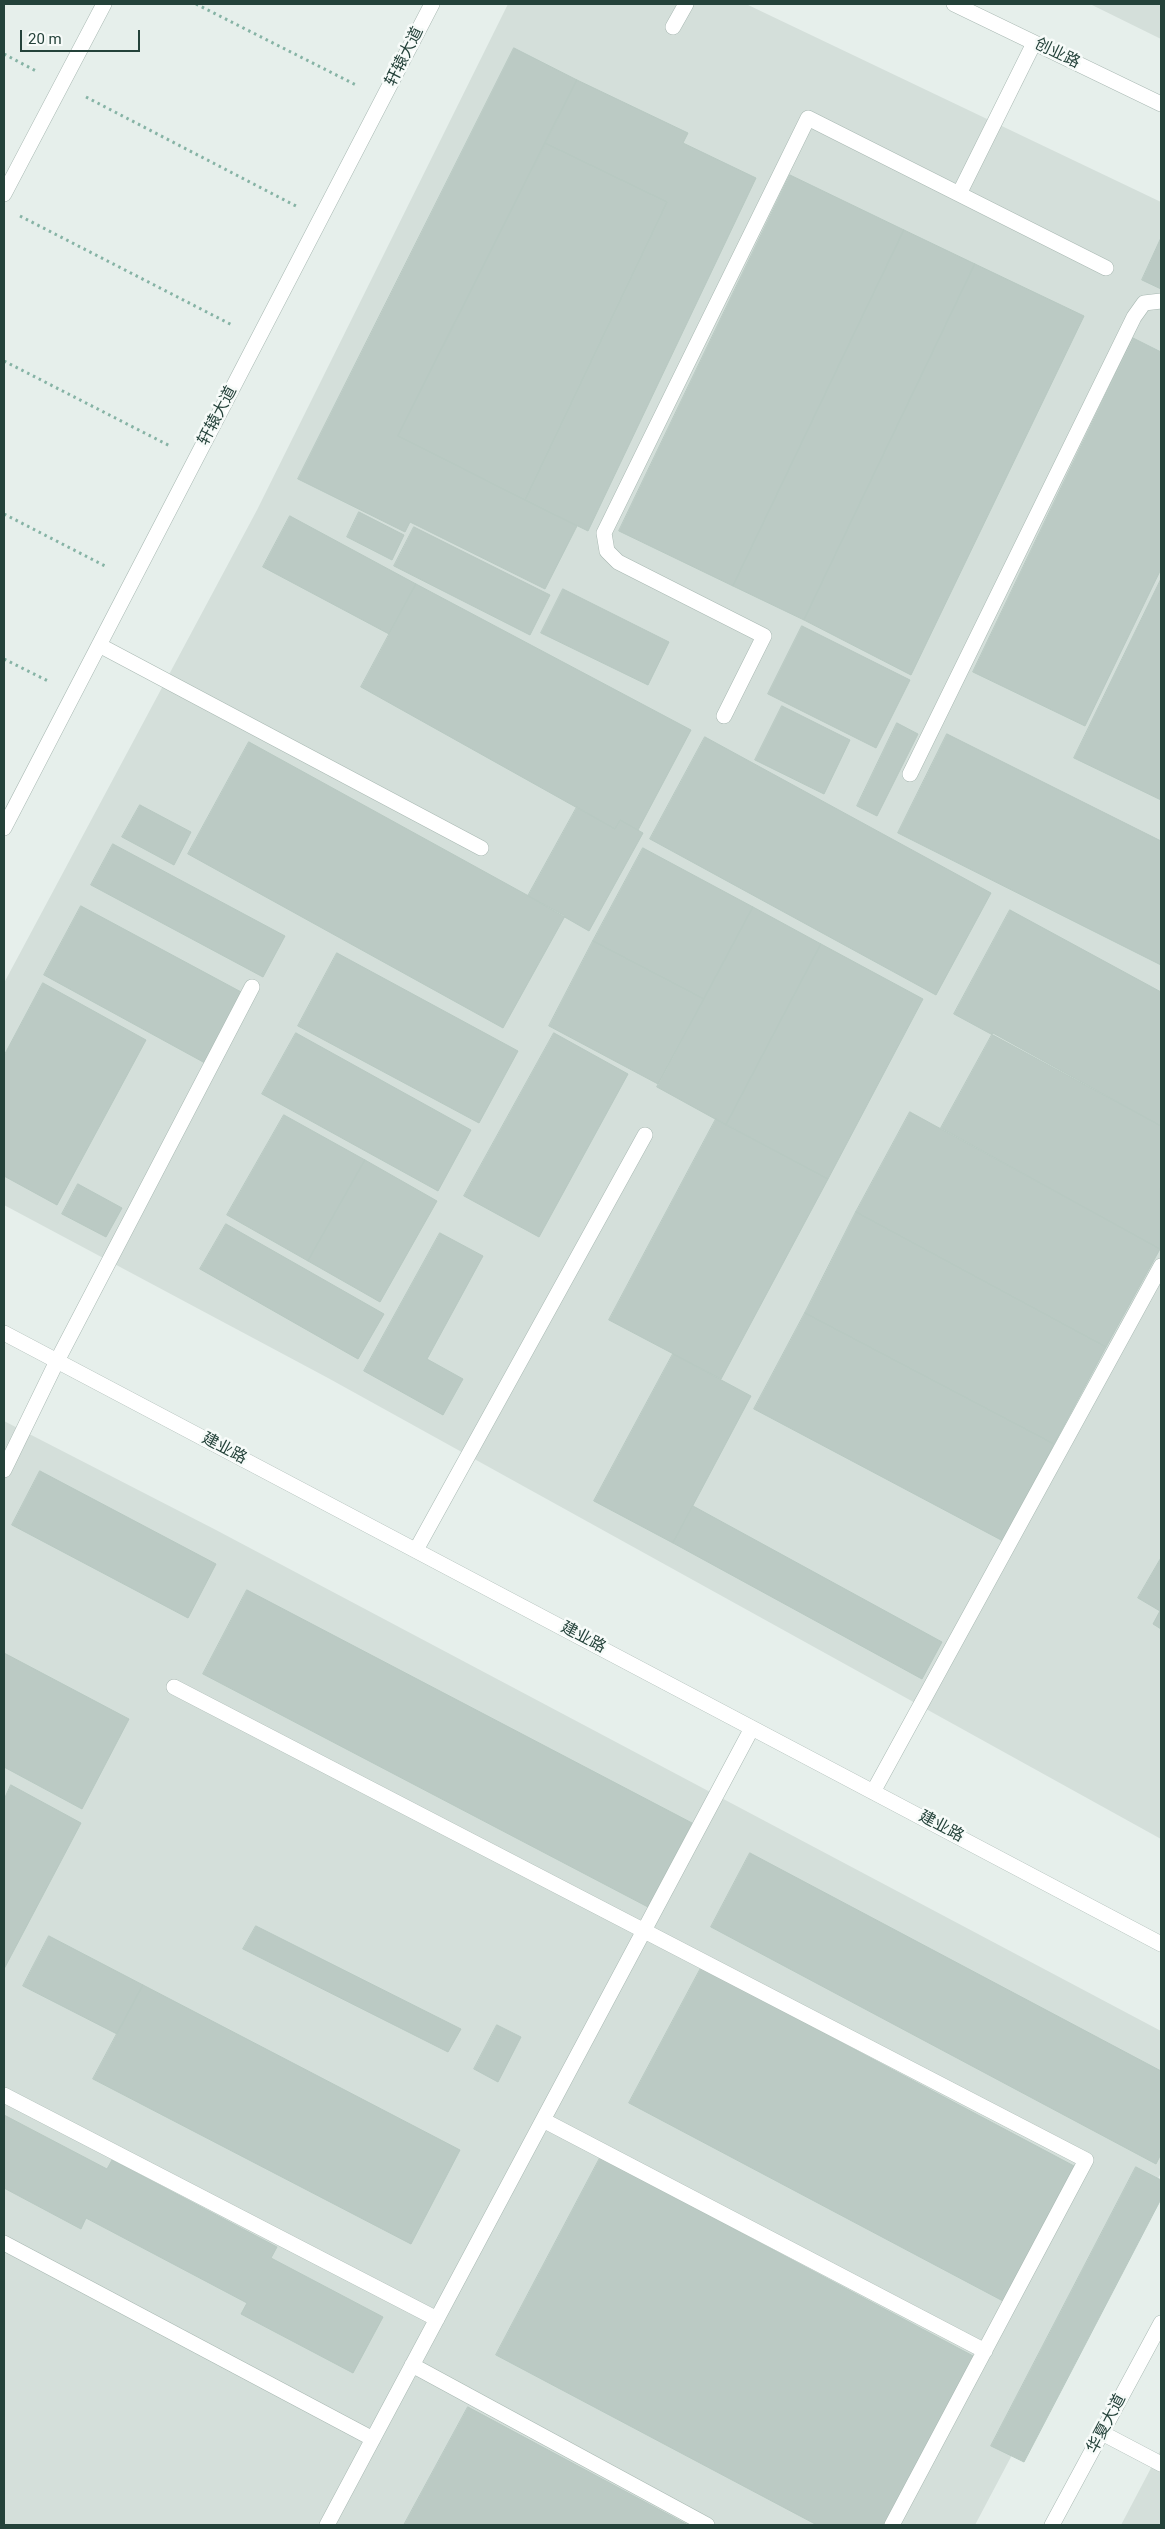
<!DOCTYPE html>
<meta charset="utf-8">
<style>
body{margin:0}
#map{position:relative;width:1165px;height:2529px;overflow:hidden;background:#e6efeb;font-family:Roboto,sans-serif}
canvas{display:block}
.frame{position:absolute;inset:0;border:5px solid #24423a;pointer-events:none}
.scale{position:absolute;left:20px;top:30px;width:120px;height:22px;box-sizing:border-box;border:2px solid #24423a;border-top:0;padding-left:6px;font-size:15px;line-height:18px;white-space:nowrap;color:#24423a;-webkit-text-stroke:4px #f7fbf9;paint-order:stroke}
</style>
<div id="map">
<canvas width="1165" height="2529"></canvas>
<div class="frame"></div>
<div class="scale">20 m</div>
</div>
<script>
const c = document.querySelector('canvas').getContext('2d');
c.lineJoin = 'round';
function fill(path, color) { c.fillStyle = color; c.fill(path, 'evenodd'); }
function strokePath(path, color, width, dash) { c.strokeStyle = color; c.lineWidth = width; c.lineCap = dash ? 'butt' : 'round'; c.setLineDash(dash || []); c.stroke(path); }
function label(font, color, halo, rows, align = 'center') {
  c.font = font + ' Roboto,"Noto Sans SC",sans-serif'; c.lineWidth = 5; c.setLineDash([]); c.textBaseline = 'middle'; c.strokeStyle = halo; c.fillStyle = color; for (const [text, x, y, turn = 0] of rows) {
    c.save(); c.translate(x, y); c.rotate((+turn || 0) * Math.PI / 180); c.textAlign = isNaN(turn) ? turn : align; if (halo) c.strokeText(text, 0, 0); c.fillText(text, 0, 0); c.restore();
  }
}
fill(new Path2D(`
 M508,4H746L1161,202V1839L328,1378L4,1205V983L257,510Z
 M1090,4H1161V39Z
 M4,1421L216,1530L1161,2031V2173L975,2525H4Z
 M1161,2449V2525H1121Z`), '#d4dfda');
const building = new Path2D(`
 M514,48L577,80L398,436L577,526L545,589L410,522L405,532L298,479Z
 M577,80L688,133L683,143L756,178L588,531L525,500L667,202L545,143Z
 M545,143L667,202L525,500L398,436Z
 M790,175L904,230L733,586L619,531Z
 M904,230L975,264L804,620L733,586Z
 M1161,238V289L1142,280Z
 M975,264L1084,316L911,675L804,620Z
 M1133,338L1161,352V569L1085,726L973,672Z
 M359,512L404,535L392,560L347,537Z
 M290,516L416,584L389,634L263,567Z
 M414,527L550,595L530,635L394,566Z
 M1161,579V800L1074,758Z
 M416,584L691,730L638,830L620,820L615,829L361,687Z
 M563,589L669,642L648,685L541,633Z
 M802,626L910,680L876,748L768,694Z
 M782,706L850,740L824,794L755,760Z
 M897,723L918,734L877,816L857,806Z
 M947,734L1161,841V965L898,833Z
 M705,737L991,893L936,995L650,839Z
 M249,742L565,916L503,1028L188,854Z
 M140,805L191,832L174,865L122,837Z
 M577,807L615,829L620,820L643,833L589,931L528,896Z
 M113,844L285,936L263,977L91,885Z
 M643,848L753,907L704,999L593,941Z
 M81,906L243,993L205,1063L44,975Z
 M753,907L821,944L726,1125L657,1087Z
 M1010,910L1161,992V1126L954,1014Z
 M593,941L704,999L658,1084L549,1026Z
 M821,944L923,999L828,1179L726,1125Z
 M337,953L518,1051L479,1123L298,1026Z
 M43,983L146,1040L57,1205L4,1176V1056Z
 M296,1033L471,1130L438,1191L262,1094Z
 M554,1033L628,1074L539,1237L464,1196Z
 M993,1033L1161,1126L1160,1249L941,1128Z
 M910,1112L1160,1249L1106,1347L856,1212Z
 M284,1115L365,1160L308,1261L227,1215Z
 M716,1119L828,1179L721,1379L609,1320Z
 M365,1160L437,1201L380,1302L308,1261Z
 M78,1184L122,1208L106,1237L62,1214Z
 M856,1212L1106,1347L1054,1444L805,1313Z
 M226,1224L384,1314L358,1359L200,1269Z
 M440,1233L483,1256L427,1359L463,1379L443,1415L364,1371Z
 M805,1313L1054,1444L1003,1541L754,1409Z
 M673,1354L751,1396L673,1543L594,1501Z
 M40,1471L216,1564L188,1618L12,1525Z
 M693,1506L942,1642L922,1679L673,1543Z
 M1161,1558V1629L1153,1624L1160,1611L1138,1598Z
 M247,1590L692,1823L648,1907L203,1674Z
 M4,1653L129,1719L82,1809L4,1767Z
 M11,1785L81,1823L4,1969V1800Z
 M750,1853L1161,2071V2154L1156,2164L711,1927Z
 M256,1926L461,2029L448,2052L243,1949Z
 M49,1936L143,1985L117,2034L23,1986Z
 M701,1968L1074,2166L1003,2301L629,2103Z
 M143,1985L460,2150L411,2244L93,2079Z
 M497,2025L521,2037L498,2082L474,2069Z
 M4,2115L107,2169L112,2160L277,2247L271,2258L383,2317L353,2373L241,2314L247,2303L86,2218L81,2229L4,2188Z
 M600,2158L975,2357L886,2525H817L496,2355Z
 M1136,2167L1161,2180V2199L1024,2462L991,2446Z
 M468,2407L688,2525H404Z`);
fill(building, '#bbcac4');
strokePath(building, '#b8c9c2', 1);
const minor = new Path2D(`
 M954,4L1161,104
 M673,27L686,4
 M4,194L104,4
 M959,194L1034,43
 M99,645L481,848
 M724,716L764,636L618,562L607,551L604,533L808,118L1106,268
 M910,774L1134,317L1144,303L1161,301
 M4,828L432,4
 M4,1333L1161,1944
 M4,1470L57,1361L252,987
 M416,1550L645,1135
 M174,1687L1086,2160L892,2525
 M873,1792L1161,1266
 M4,2095L437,2319
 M543,2120L985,2351
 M4,2243L373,2439
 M412,2365L707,2525
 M1102,2433L1161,2464
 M327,2525L752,1728
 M1052,2525L1161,2323`);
strokePath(minor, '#a8b8b2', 16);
strokePath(new Path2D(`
 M196,4L358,86
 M4,54L36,71
 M86,97L296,206
 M20,216L232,325
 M4,361L170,446
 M4,514L107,567
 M4,659L48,681`), '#86b3a5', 3, [2.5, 4]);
strokePath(minor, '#fff', 15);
label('16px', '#24423a', '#f7fbf9', [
 ["创业路",1057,54,26],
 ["轩辕大道",405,57,-63],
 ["轩辕大道",218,416,-62],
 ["建业路",224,1449,28],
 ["建业路",583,1638,28],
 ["建业路",941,1827,28],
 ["华夏大道",1107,2424,-62]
]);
</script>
